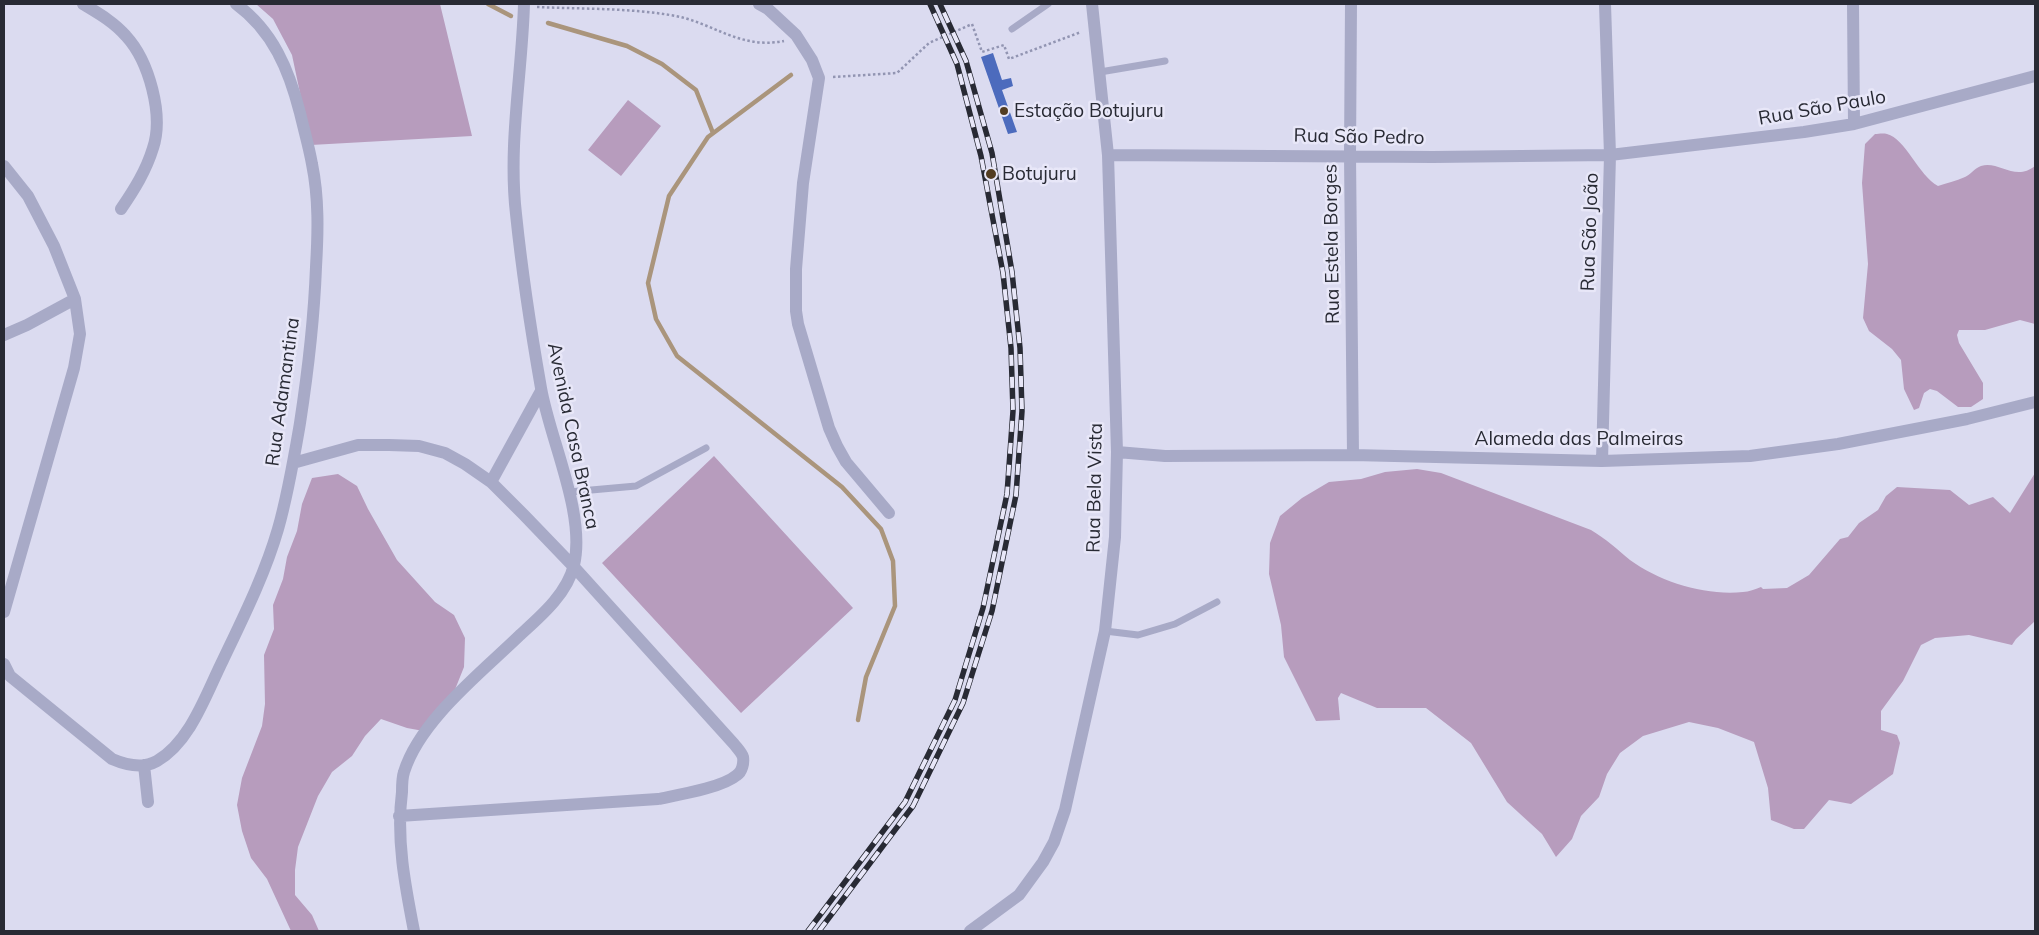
<!DOCTYPE html>
<meta charset="utf-8">
<style>
body{margin:0}
#map{position:relative;width:2039px;height:935px;overflow:hidden;background:#dbdbf0;font-family:Mulish,sans-serif}
canvas{display:block}
.frame{position:absolute;inset:0;border:5px solid #282a34;pointer-events:none}
</style>
<div id="map">
<canvas width="2039" height="935"></canvas>
<div class="frame"></div>
</div>
<script>
const c = document.querySelector('canvas').getContext('2d');
c.lineJoin = 'round';
function fill(path, color) { c.fillStyle = color; c.fill(path, 'evenodd'); }
function strokePath(path, color, width, dash) { c.strokeStyle = color; c.lineWidth = width; c.lineCap = dash ? 'butt' : 'round'; c.setLineDash(dash || []); c.stroke(path); }
function label(font, color, halo, rows, align = 'center') {
  c.font = font + ' Mulish,sans-serif'; c.lineWidth = 5; c.setLineDash([]); c.textBaseline = 'middle'; c.strokeStyle = halo; c.fillStyle = color; for (const [text, x, y, turn = 0] of rows) {
    c.save(); c.translate(x, y); c.rotate((+turn || 0) * Math.PI / 180); c.textAlign = isNaN(turn) ? turn : align; if (halo) c.strokeText(text, 0, 0); c.fillText(text, 0, 0); c.restore();
  }
}
fill(new Path2D(`
 M256,4H440L472,136L311,145L292,55L273,19Z
 M628,100L661,126L621,176L588,150Z
 M1875,134C1878,134 1883,133 1887,134C1905,138 1919,176 1938,186C1946,183 1956,181 1965,177C1970,175 1975,168 1981,166C1998,160 2015,182 2035,166V324L2020,320L1985,330H1959L1957,335L1959,343L1983,383V399L1971,407H1958L1937,391L1930,389L1924,393L1919,408L1914,410L1904,389L1901,360L1892,349L1869,331L1863,318L1868,264L1862,183L1865,144Z
 M714,456L853,608L741,713L602,563Z
 M1417,469L1441,473L1591,530C1606,539 1617,549 1630,560C1660,582 1706,596 1743,592C1749,592 1755,589 1761,587L1763,589L1787,588L1809,575L1840,539L1848,537L1859,523L1878,510L1886,496L1897,487L1950,490L1969,505L1993,497L2010,513L2035,473V621L2016,639L2012,645L1969,635L1935,638L1921,645L1903,681L1881,711V730L1897,735L1900,743L1893,774L1851,804L1829,800L1804,829H1794L1771,820L1768,788L1754,742L1718,728L1689,722L1643,736L1620,753L1607,774L1599,797L1581,816L1572,839L1556,857L1542,834L1507,802L1471,743L1426,708H1377L1341,693L1338,698L1340,720L1316,721L1284,657L1281,625L1269,574L1270,543L1280,516L1302,498L1329,482L1361,479L1385,472Z
 M338,474L357,486L368,509L397,560L435,602L454,615L465,638L464,667L454,692L429,732L407,728L381,719L365,736L352,756L332,772L318,796L298,847L295,870V895L312,915L319,931H291L267,879L251,858L242,831L237,805L242,778L262,726L265,704L264,655L274,629L273,605L283,579L287,557L297,531L302,504L312,478Z`), '#b79cbd');
strokePath(new Path2D(`
 M488,4L511,16
 M548,23L627,46L662,64L696,90L713,133
 M791,75L708,137L669,196L648,283L656,319L677,356L842,487L881,529L893,561L895,606L866,677L858,720`), '#aa957c', 4.5);
fill(new Path2D(`
 M993,53L1002,80L1011,78L1013,86L1002,90L1017,132L1008,134L981,57Z`), '#4c6bbd');
strokePath(new Path2D(`
 M537,7C581,9 627,8 670,15C712,21 738,50 784,41
 M833,77L897,73L929,43L972,24L982,52L1004,45L1009,59L1081,32`), '#9295b2', 2.5, [2.5, 2.5]);
strokePath(new Path2D(`
 M1012,29L1048,4
 M1100,72L1165,61
 M569,492L636,486L706,448
 M1105,631L1138,635L1175,624L1217,602`), '#a8aac7', 7);
strokePath(new Path2D(`
 M83,4C98,13 114,22 126,36C149,61 164,115 153,148C146,171 134,190 121,209
 M759,4L768,9L796,35L812,60L819,78L803,183L796,269V311L798,324L829,428L837,446L846,462L889,513
 M1351,4L1350,155L1353,455
 M1853,4L1854,124
 M1108,155L1433,157L1610,155L1804,132L1854,124L2035,76
 M4,166L28,196L54,246L75,299L80,334L74,368L4,612
 M4,335L27,325L75,299
 M1117,452L1165,456L1353,455L1602,461L1750,456L1838,444L1967,419L2035,402
 M1602,461L1610,155L1605,4
 M293,463L358,445H389L419,446L445,453L465,464L491,482L524,515L574,567L734,744C737,748 742,753 743,757C744,763 742,772 737,775C722,788 677,795 658,799L399,816
 M491,482L541,391
 M4,664L10,676L112,759C126,765 143,769 157,761C191,741 206,694 223,660C243,618 265,574 278,529C288,494 294,458 300,423C308,371 314,320 316,267C318,233 319,198 312,164C309,147 304,130 300,113C289,70 273,31 236,4
 M144,765L148,802
 M414,931C405,885 396,839 402,792C402,786 402,778 404,772C420,720 482,672 520,635C541,616 567,594 574,565C586,514 550,440 541,388C531,331 522,272 516,214C508,144 522,74 524,4
 M970,931L1019,895L1043,862L1054,842L1065,810L1105,631L1115,537L1117,452L1108,155L1092,4`), '#a8aac7', 12);
const rail = new Path2D(`
 M808,931L905,802L955,700L983,608L1007,494L1013,411L1011,348L1003,273L981,156L957,64L930,4
 M819,931L913,806L963,703L992,611L1016,495L1022,411L1020,348L1012,272L992,153L966,61L940,4`);
strokePath(rail, '#282a34', 5.5);
strokePath(rail, '#e8e7f8', 4, [11]);
for (const [x, y, r, color] of [
 [1004,111,5,"#523c21"],
 [991,174,6,"#523c21"]
]) { const dot = new Path2D(); dot.arc(x, y, r, 0, 2 * Math.PI); c.fillStyle = color; c.fill(dot); strokePath(dot, '#e8e7f8', 2); }
label('19px', '#282a34', '#e8e7f8', [
 ["Rua São Paulo",1822,108,-10],
 ["Rua São Pedro",1359,137,1],
 ["Rua São João",1590,232,-88],
 ["Rua Estela Borges",1332,244,-91],
 ["Rua Adamantina",283,392,-82],
 ["Avenida Casa Branca",573,436,78],
 ["Alameda das Palmeiras",1579,439],
 ["Rua Bela Vista",1095,488,-89]
]);
label('19px', '#282a34', '#e8e7f8', [
 ["Estação Botujuru",1014,111],
 ["Botujuru",1002,174]
], 'left');
</script>
